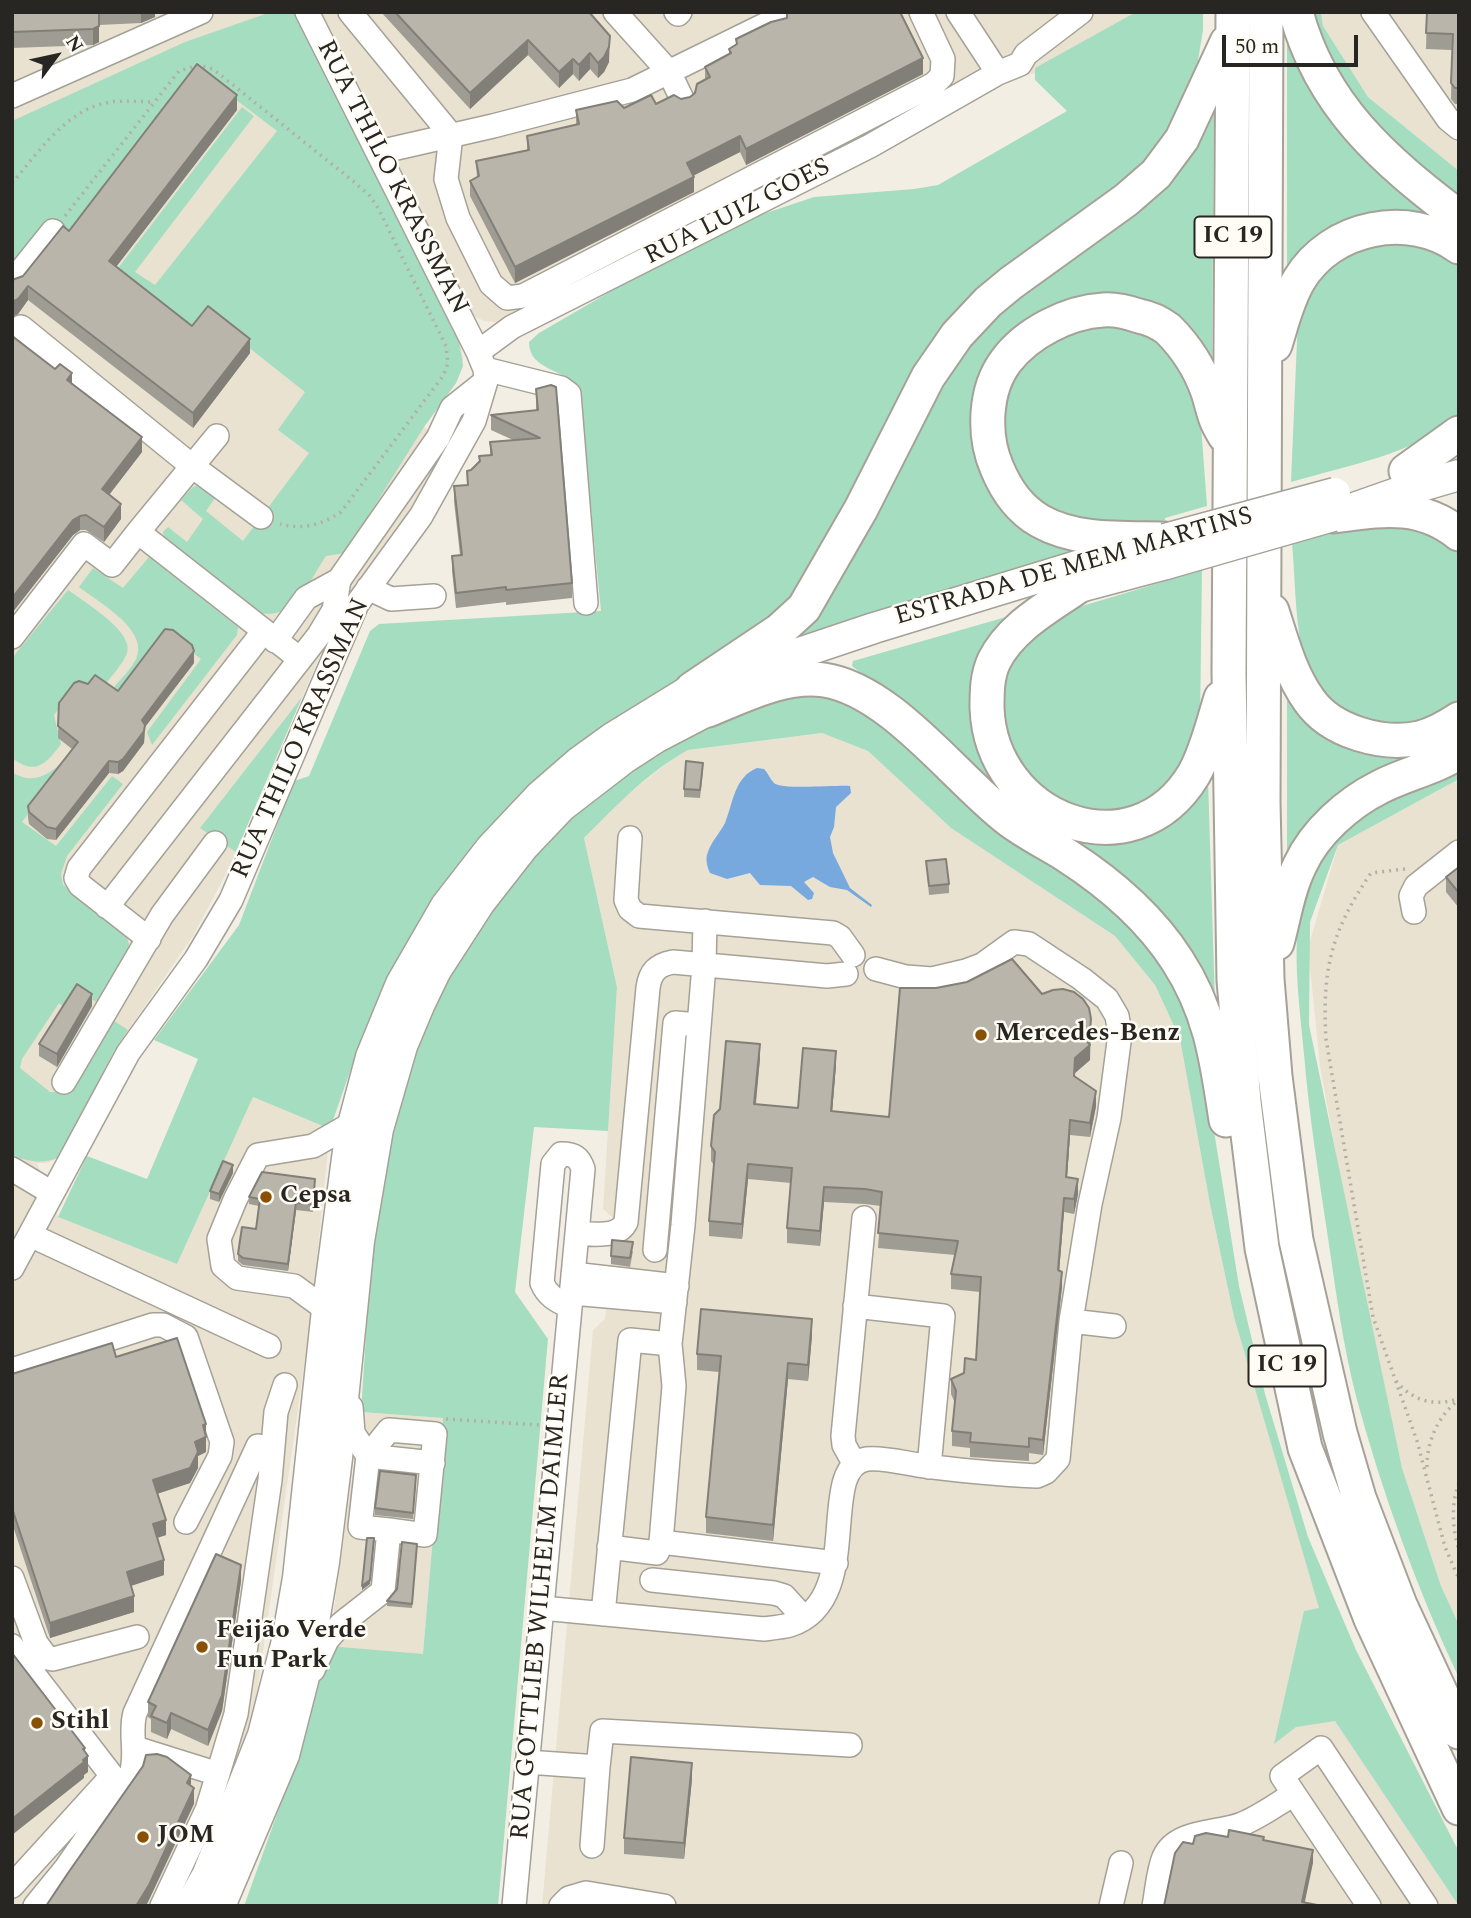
<!DOCTYPE html>
<meta charset="utf-8">
<style>
body{margin:0}
#map{position:relative;width:1471px;height:1918px;overflow:hidden;background:#f3eee4;font-family:Spectral,serif}
canvas{display:block}
.frame{position:absolute;inset:0;border:14px solid #282623;pointer-events:none}
.north{position:absolute;left:21px;top:21px;width:70px;height:70px;-webkit-text-stroke:5px #fffcf5;paint-order:stroke;rotate:57deg;font-size:19px;font-weight:700;line-height:28px;text-align:center;color:#282623}
.north::after{content:'';display:block;margin:auto;width:24px;height:32px;background:#282623;clip-path:polygon(50% 0,100% 100%,50% 72%,0 100%)}
.scale{position:absolute;left:1222px;top:35px;width:136px;height:32px;box-sizing:border-box;border:4px solid #282623;border-top:0;padding-left:9px;font-size:21px;line-height:24px;white-space:nowrap;color:#282623;-webkit-text-stroke:5px #fffcf5;paint-order:stroke}
</style>
<div id="map">
<canvas width="1471" height="1918"></canvas>
<div class="frame"></div>
<div class="north">N</div>
<div class="scale">50 m</div>
</div>
<script>
const c = document.querySelector('canvas').getContext('2d');
c.lineJoin = 'round';
function fill(path, color) { c.fillStyle = color; c.fill(path, 'evenodd'); }
function strokePath(path, color, width, dash) { c.strokeStyle = color; c.lineWidth = width; c.lineCap = dash ? 'butt' : 'round'; c.setLineDash(dash || []); c.stroke(path); }
function label(font, color, halo, rows, align = 'center') {
  c.font = font + ' Spectral,serif'; c.lineWidth = 5; c.setLineDash([]); c.textBaseline = 'middle'; c.strokeStyle = halo; c.fillStyle = color; for (const [text, x, y, turn = 0] of rows) {
    c.save(); c.translate(x, y); c.rotate((+turn || 0) * Math.PI / 180); c.textAlign = isNaN(turn) ? turn : align; if (halo) c.strokeText(text, 0, 0); c.fillText(text, 0, 0); c.restore();
  }
}
fill(new Path2D(`
 M12,12H299L459,341L463,356V366L456,383L424,427L451,447L418,503L339,612L227,872L193,936L114,1051L54,1160L47,1163H37L58,1217L177,1264L253,1097L330,1129L311,1319L255,1707L231,1780L174,1906H12Z
 M320,12H1151L1044,72L1022,76L1013,63L506,319L496,322L484,321L470,314L371,119Z
 M1321,12H1459V171L1368,97L1323,26Z
 M823,733L868,751L951,828L1115,936L1155,985L1180,1039L1210,1204L1234,1317L1320,1609L1459,1906H542L593,1330L605,1319L613,1233L612,1217L603,1209L617,987L584,838L622,799L675,757L688,750Z
 M1459,779V1625L1441,1586L1402,1468L1374,1365L1320,1066L1308,948L1338,845Z
 M361,1412L443,1418L423,1655L329,1646Z`), '#e9e2d0');
fill(new Path2D(`
 M271,12H299L459,341L463,366L456,383L424,427L345,553L326,556C307,584 293,625 254,611L165,544L163,532L168,527L187,542L203,519L181,500L193,487L205,483L219,492L206,511L243,541L309,453L278,430L305,392L209,316L191,336L112,276L242,107L254,116L135,272L155,285L277,131L201,73L68,240L12,276V121L185,42Z
 M1136,12H1203V30L1194,85L1168,140L1128,183L994,281L809,579L777,615L738,644L599,729L560,758L516,800L464,860L406,948L362,1037L330,1129L253,1097L177,1264L58,1217L87,1156L147,1179L198,1059L154,1040L239,925L294,781L309,776L370,631L379,624L601,611L579,388C566,369 529,371 529,342L539,333L718,229L814,197L914,189L938,185L1067,111L1035,80V68Z
 M1311,12H1321L1323,26L1368,97L1459,171V201L1389,145L1345,92Z
 M1287,29L1452,221L1424,217L1287,272Z
 M1214,111L1212,361L1186,328L1038,318L981,444L1081,547L1074,553L795,638L950,360L1207,114Z
 M1409,237L1459,259V417C1412,455 1348,465 1291,482L1298,317L1306,294L1339,255Z
 M1079,325H1138L1177,359L1200,412L1207,506L1165,518V520L1130,528L1096,527L1030,502L1004,453L1002,410L1015,371L1030,351Z
 M1399,521L1459,545V705C1440,714 1420,726 1399,726C1348,728 1310,694 1301,645C1295,612 1295,577 1292,543L1332,531Z
 M149,557L238,627L237,635L152,745L147,732L201,659L167,633L119,695L112,690C119,680 131,670 136,659C150,630 98,602 79,587L93,568L123,588Z
 M1202,570L1200,724L1184,764L1158,792L1115,815L1065,808L1019,771L1003,724L1001,689L1014,651L1056,617L1079,607Z
 M68,590C83,601 135,632 127,653C123,664 112,675 105,685L75,688L54,715L61,744C46,764 36,776 12,758V658Z
 M1013,615L979,712L1067,833L1208,780L1215,1003L929,728L852,666L853,661Z
 M1287,684L1309,716L1447,739L1297,850L1287,852Z
 M773,695L852,696L1077,873L1154,944L1199,1038L1239,1286L1265,1394L1308,1537L1356,1650L1459,1852V1906L1335,1721L1296,1727L1274,1744L1304,1611L1319,1608L1234,1317L1210,1204L1180,1039L1155,985L1115,936L951,828L868,751L822,733L688,750C648,772 616,806 584,838L617,987L608,1131L534,1127L515,1292L548,1339L498,1906H244L303,1742L329,1646L423,1654L443,1418L361,1412L374,1210L394,1112L420,1033L458,958L481,918L551,835L589,803L620,778L676,740Z
 M302,697L236,852L200,828Z
 M62,762L67,763L22,822L56,846L112,776L123,784L67,856L61,874L63,885L127,937L131,951L100,1004L76,991L65,1008L59,1003L22,1059L20,1068L50,1092H65L111,1019L128,1030L114,1051L60,1157C42,1165 30,1161 12,1156V772C31,785 48,776 62,762Z
 M1459,768V779L1338,845L1310,922L1309,1025L1402,1468L1441,1586L1459,1625V1678C1417,1589 1383,1495 1357,1400C1343,1347 1336,1292 1328,1238C1319,1177 1309,1116 1304,1054C1299,999 1288,928 1309,876C1322,846 1352,815 1380,798C1400,786 1436,777 1459,768Z`), '#a5ddc1');
fill(new Path2D(`
 M757,768L764,769C768,773 770,779 774,783C780,790 837,785 850,786L851,793L836,807L834,827L830,837L833,853L850,888L872,905L871,907L847,890L830,887L813,877L804,882L814,893L812,899L808,900L791,886L760,885L750,873L727,879L710,873C707,867 705,858 708,852C711,842 720,833 725,823C733,804 734,777 757,768Z`), '#77a8de');
const minor = new Path2D(`
 M350,12L451,135L446,179L458,218L491,284L507,298L523,296L934,84L942,76L943,59L921,12
 M615,12L669,72L683,101
 M676,12L678,14L680,12
 M958,12L998,73
 M1373,12L1448,119L1459,128
 M12,96L201,12
 M379,152L493,126L632,90L791,12
 M12,282L53,231
 M21,327L192,466L261,517
 M478,352L512,327L870,146L998,73L1020,64L1026,54L1081,12
 M485,369L561,388L569,394L586,603
 M217,436L138,532L300,659
 M368,588L391,599L434,596
 M12,637L84,544L112,565L138,532
 M275,641L306,598L339,580
 M630,838L626,900L630,909L639,916L833,933L840,937L853,955
 M107,907L319,635L334,610L339,580L438,438L452,408L486,381
 M1414,912L1411,896L1416,886L1459,852
 M149,939L80,885L76,878L79,868L263,632
 M64,1082L162,915L215,843
 M12,1169L52,1193
 M577,1234C593,1233 618,1239 626,1222L648,988C650,972 657,965 673,962L827,976L846,974
 M30,1235L269,1346
 M655,1250L675,1023L699,1025
 M12,1268L128,1053L196,959L231,900L357,604L421,516L474,421L486,381L485,369L478,352L307,12
 M573,1274L677,1286
 M572,1293L675,1302
 M855,1306L943,1316L929,1467
 M327,1310L294,1286L237,1278L223,1266L219,1239L235,1200L258,1155L313,1146L353,1123
 M1071,1321L1114,1326
 M12,1370L153,1325H163L186,1337L222,1442L220,1456L186,1522
 M351,1407L353,1433L368,1456L433,1463
 M854,1463L844,1445L843,1436L864,1218
 M661,1542L836,1563
 M609,1547L657,1553L661,1542L674,1386L670,1344
 M12,1578L36,1643L47,1658L53,1659L137,1637
 M652,1580L774,1593L784,1596L804,1618
 M542,1608L764,1629C772,1628 782,1627 790,1625C867,1600 815,1466 867,1459C883,1457 909,1464 925,1466C962,1471 1000,1474 1037,1476L1046,1472L1058,1459L1071,1321L1090,1204L1109,1118L1120,1034L1117,1016L1107,999L1082,979L1029,944L1014,942L982,965L966,971L932,979L906,977L876,969
 M603,1614L630,1340L670,1344L683,1225L704,965L705,921
 M12,1646L112,1776L12,1886
 M313,1670L327,1640L341,1624L383,1591L389,1530L425,1535L435,1434L389,1430L368,1456L360,1527L389,1530
 M135,1748L218,1774
 M527,1762L598,1767L592,1846
 M598,1767L602,1731L850,1745
 M1294,1794L1282,1776L1321,1748L1426,1906
 M35,1906L66,1868L131,1774C138,1753 129,1733 135,1713L258,1446L272,1453
 M162,1906L207,1810L236,1714L270,1480L276,1412L285,1385
 M514,1906L583,1169C579,1157 574,1154 561,1154L553,1164L542,1283C548,1297 558,1301 570,1307
 M561,1906L569,1898L586,1893L664,1906
 M1111,1906L1121,1863
 M1154,1906C1157,1891 1158,1871 1164,1857C1177,1829 1218,1834 1242,1824C1260,1817 1277,1804 1294,1794L1369,1906`);
const major = new Path2D(`
 M1357,507L1397,493L1459,475
 M1053,594L1166,564
 M190,1906L207,1876L263,1735L287,1641L298,1578L327,1310L350,1136L371,1057L401,984L446,906L491,848L540,796L578,763L614,737L692,689L874,628L1152,543
 M220,1906L284,1755L306,1669L324,1562L337,1458L359,1241L378,1129L402,1046L420,1003L436,970L480,902L523,847L562,806L623,759L657,737L730,699`);
const highway = new Path2D(`
 M1233,12L1229,672L1234,980L1244,1102L1262,1248L1305,1448L1371,1619L1459,1808
 M1266,12L1263,802L1267,979L1275,1076L1296,1240L1340,1433L1359,1498L1400,1605L1459,1732
 M1296,12C1321,106 1384,160 1459,217
 M1275,345C1282,323 1287,300 1299,280C1331,226 1409,211 1459,247
 M1406,471L1459,433
 M1333,516C1381,510 1419,502 1459,534
 M1165,539C1124,538 1077,542 1040,521C1019,509 1006,490 997,468C983,436 984,390 1006,361C1027,333 1068,312 1103,310C1115,309 1127,312 1139,316C1149,318 1160,323 1168,329C1185,346 1200,369 1208,392C1214,411 1213,417 1225,436
 M1077,587C1047,608 1011,627 994,661C987,676 987,692 987,708C991,819 1133,876 1194,774C1207,751 1213,723 1221,698
 M1272,611C1282,642 1290,673 1309,700C1331,732 1383,746 1420,738C1435,734 1447,727 1459,719
 M692,689L780,630L804,608L861,509L928,377L957,335L988,302L1011,283L1126,200L1156,174L1182,139L1227,42
 M708,710C743,696 785,674 824,680C891,690 955,778 1008,819C1026,833 1047,843 1066,855C1108,882 1150,918 1177,960C1211,1012 1217,1061 1226,1120
 M1277,943C1284,917 1288,889 1300,865C1315,832 1348,803 1380,787C1405,774 1435,768 1459,752`);
strokePath(minor, '#a5a197', 26);
strokePath(major, '#a5a197', 33);
strokePath(highway, '#a5a197', 37);
strokePath(new Path2D(`
 M12,183C39,152 67,108 111,102C125,100 140,102 154,102
 M65,216L179,71L199,65L213,69L353,181L370,196L378,208L446,346L448,363L443,376L341,512C321,525 303,530 280,524
 M1405,869L1371,873C1331,931 1322,970 1326,1039L1373,1317L1417,1441L1445,1547L1459,1579
 M1396,1381C1412,1400 1433,1407 1457,1399
 M446,1419L539,1425
 M1427,1467C1427,1440 1438,1417 1459,1399
 M1459,1483C1451,1503 1452,1529 1459,1550`), '#b3afa7', 3.5, [2, 5]);
strokePath(minor, '#fff', 23);
strokePath(major, '#fff', 30);
strokePath(highway, '#fff', 33);
const majorBridge = new Path2D(`
 M1165,539L1335,493
 M1166,564L1333,516`);
strokePath(majorBridge, '#a5a197', 33, []);
strokePath(majorBridge, '#fff', 30);
fill(new Path2D(`
 M12,12H155V17L141,23L99,25V42L93,45L12,48Z
 M381,12H589L609,62L604,72L598,78L590,69L579,81L573,74L559,88L528,55L470,109Z
 M1427,12H1459V104H1455L1451,99L1452,50L1426,49Z
 M787,14L923,74L746,165L740,152L693,175L694,192L515,283L470,196V181L477,178L476,161L527,150V136L576,125V110L624,108L656,104L690,97L705,79V67L729,54V49L736,45V39L787,18Z
 M237,110L116,267L192,326L250,353L193,428L28,300L18,314L12,317V280L23,276L69,231Z
 M12,336L72,384L142,452L109,495L121,519L104,542L86,530H80L73,535L12,613Z
 M536,389L572,583V598L506,605V602L456,608L452,571V556L460,555L454,501V486L467,485V471L471,470L479,461V456L490,455V442L513,440L491,430V415L536,410Z
 M194,663L145,727L144,743L123,771L118,774L109,773L56,840L47,839L29,824L28,818V806L72,749L58,738L59,703L118,691Z
 M703,771L700,798L684,797V789Z
 M926,861L949,884V893L929,895Z
 M1459,867V908L1446,892V877Z
 M1042,994L1091,1034L1090,1045V1060L1075,1073V1076L1096,1106L1090,1137L1070,1135L1067,1177L1078,1194L1074,1214L1064,1212L1059,1271L1062,1287L1043,1455L1029,1453V1461L970,1457V1448L952,1446V1431L955,1403L951,1394V1379L964,1373L976,1360L980,1292L951,1289V1274L955,1255L878,1248L881,1206L865,1204L824,1202L820,1246L787,1243V1228L791,1183L748,1179L742,1239L709,1236V1221L714,1165L711,1161V1146L720,1109L760,1058L756,1104L798,1108L836,1065L832,1111L889,1117Z
 M92,1006L57,1067L39,1056V1044Z
 M233,1173L219,1202L210,1199V1191Z
 M315,1186L313,1212L296,1210L288,1271L243,1265L238,1261V1254L256,1229L259,1206L249,1204V1197Z
 M633,1251L630,1267L611,1264V1256Z
 M812,1335L808,1381L788,1379L773,1541L706,1533V1517L719,1372L697,1370V1354Z
 M116,1357L206,1424V1452L198,1456V1468L190,1483L157,1494L166,1535L157,1538L164,1575L131,1586L134,1612L50,1638L12,1523V1374Z
 M416,1481L413,1519L375,1515V1508Z
 M417,1548L412,1608L387,1606V1601L397,1589Z
 M241,1581L222,1711L208,1746L171,1729L167,1739L151,1732V1719L148,1717V1702Z
 M692,1779L684,1859L624,1854V1838Z`), '#9f9c93');
fill(new Path2D(`
 M141,12H155V17L141,23Z
 M99,26V42L93,45V29Z
 M610,36L609,62L604,72L598,78V63Z
 M528,40V55L470,109V93Z
 M590,53V69L579,81V65Z
 M923,58V74L746,165V149Z
 M573,59V74L559,88V72Z
 M237,95V110L109,276V261Z
 M740,136V152L687,179V163Z
 M694,177V192L515,283V267Z
 M28,286V300L18,314L12,317V302Z
 M250,339V353L193,428V413Z
 M72,373V388L67,380Z
 M142,437V452L102,504V489Z
 M121,504V519L104,542V527Z
 M80,516V530L73,535L12,613V598L73,520Z
 M194,651V663L145,727L144,743L123,771L118,774V762L142,720Z
 M109,761V773L56,840V829Z
 M92,994V1006L57,1067V1054Z
 M1091,1019L1090,1060L1075,1073L1074,1090L1075,1058L1085,1039Z
 M760,1044V1058L754,1119V1104Z
 M836,1051V1065L831,1126V1111Z
 M1096,1091V1106L1090,1137V1123Z
 M1070,1120V1135L1066,1192V1177Z
 M748,1164V1179L742,1239V1224Z
 M233,1165V1173L219,1202V1194Z
 M1078,1179V1194L1074,1214V1199Z
 M824,1187V1202L820,1246V1231Z
 M1064,1198V1212L1058,1285V1270Z
 M296,1203V1210L288,1271V1264Z
 M1062,1272V1287L1043,1455V1440Z
 M812,1319V1335L808,1381V1365Z
 M788,1363V1379L773,1541V1525Z
 M206,1424V1452L198,1456V1468L190,1483L153,1495V1480L195,1442L203,1425Z
 M166,1520V1535L153,1539V1524Z
 M374,1542L370,1584L362,1590V1586Z
 M164,1560V1575L127,1587V1572Z
 M241,1565V1581L222,1711L208,1746V1730Z
 M134,1596V1612L50,1638V1623Z
 M171,1713V1729L167,1739V1723Z
 M85,1748V1759L88,1756V1772L84,1775V1778L12,1835V1819Z
 M692,1763V1779L684,1859V1843Z
 M191,1775V1791L187,1783Z
 M194,1788V1804L149,1900L146,1906H136Z
 M1313,1850V1863L1304,1906L1302,1902Z`), '#827f78');
const building = new Path2D(`
 M12,12H99V26L93,29L12,32Z
 M395,12H589L610,36L609,47L604,57L598,63L590,53L579,65L573,59L559,72L528,40L470,93Z
 M790,12H900L923,58L746,149L740,136L687,163L694,177L515,267L470,181L479,176L476,161L529,150L527,136L579,124L576,110L617,101L624,108L651,95L656,104L674,95L681,99L690,97L695,93L697,84L710,77L705,67L731,53L729,49L737,44L736,39L771,22L787,18V14Z
 M1427,12H1459V88H1455L1451,83L1453,34L1426,33Z
 M197,64L237,95L109,261L192,326L208,306L250,339L193,413L28,286L18,299L12,302V280L23,276L63,226L69,231Z
 M12,336L55,369L60,364L72,373L67,380L142,437L102,489L121,504L104,527L86,515L80,516L73,520L12,598Z
 M551,385L556,387L572,583L506,590V587L456,593L452,556L462,555L454,486L468,485L467,471L471,470L480,461L479,456L492,455L490,442L540,438L491,415L538,410L536,389Z
 M165,629L173,630L192,645L194,651L142,720L145,725L144,731L123,759L118,762L109,761L56,829L47,827L29,812L28,806L78,742L58,726L59,703L74,683L79,681L88,684L95,675L118,691Z
 M686,761L703,763L700,790L684,789Z
 M946,859L949,884L929,886L926,861Z
 M1459,867V893L1446,877Z
 M1012,959L1042,994L1053,990L1063,989L1074,992L1083,999L1089,1008L1091,1019L1090,1030L1085,1039L1090,1045L1075,1058L1074,1076L1096,1091L1090,1123L1070,1120L1066,1177L1078,1179L1074,1199L1064,1198L1058,1270L1062,1272L1043,1440L1029,1438V1447L970,1442L971,1433L952,1431L956,1391L951,1379L964,1373L965,1358L976,1360L981,1277L951,1274L958,1241L878,1233L882,1192L865,1189L824,1187L820,1231L787,1228L792,1168L748,1164L742,1224L709,1221L715,1152L711,1146L714,1115L720,1109L726,1041L760,1044L754,1104L798,1108L803,1048L836,1051L831,1111L889,1117L900,988H936L967,982Z
 M77,984L92,994L57,1054L39,1044Z
 M223,1161L233,1165L219,1194L210,1191Z
 M262,1172L315,1179L313,1204L296,1203L288,1264L243,1258L238,1254L242,1227L256,1229L260,1199L249,1197Z
 M612,1240L633,1242L630,1258L611,1256Z
 M701,1309L812,1319L808,1365L788,1363L773,1525L706,1517L721,1356L697,1354Z
 M177,1338L206,1424L203,1425L206,1437L195,1442L198,1452L190,1468L153,1480L166,1520L153,1524L164,1560L127,1572L134,1596L50,1623L12,1508V1374L112,1343L116,1357Z
 M380,1471L416,1475L413,1513L375,1508Z
 M367,1538H374L370,1580L362,1586Z
 M402,1542L417,1544L412,1604L387,1601L397,1589Z
 M216,1554L241,1565L222,1695L208,1730L171,1713L167,1723L151,1716L156,1706L148,1702Z
 M12,1653L85,1748L83,1749L88,1756L83,1760L84,1762L12,1819Z
 M157,1754L167,1757L191,1775L187,1783L194,1788L149,1885L136,1906H46L68,1873L143,1766L146,1755Z
 M631,1757L692,1763L684,1843L624,1838Z
 M1229,1830L1264,1837L1263,1840L1313,1850L1302,1902L1322,1906H1164L1175,1853L1183,1842L1193,1844L1195,1836L1206,1833L1228,1837Z`);
fill(building, '#b9b5ab');
strokePath(building, '#827f78', 2);
for (const [x, y, r, color] of [
 [981,1035,7,"#895105"],
 [266,1197,7,"#895105"],
 [202,1647,7,"#895105"],
 [37,1723,7,"#895105"],
 [143,1837,7,"#895105"]
]) { const dot = new Path2D(); dot.arc(x, y, r, 0, 2 * Math.PI); c.fillStyle = color; c.fill(dot); strokePath(dot, '#fffcf5', 2.5); }
for (const [x, y, w] of [
 [1233,237,77],
 [1287,1366,77]
]) { const box = new Path2D(); box.roundRect(x - w / 2, y - 20.5, w, 41, 5); c.fillStyle = '#fffcf5'; c.fill(box); strokePath(box, '#282623', 2); }
label('bold 24px', '#282623', null, [
 ["IC 19",1233,237],
 ["IC 19",1287,1366]
]);
label('26px', '#282623', '#fffcf5', [
 ["RUA THILO KRASSMAN",391,178,63],
 ["RUA LUIZ GOES",738,213,-27],
 ["ESTRADA DE MEM MARTINS",1074,568,-16],
 ["RUA THILO KRASSMAN",302,739,-66],
 ["RUA GOTTLIEB WILHELM DAIMLER",542,1607,-85]
]);
label('bold 26px', '#282623', '#fffcf5', [
 ["Mercedes-Benz",995,1035],
 ["Cepsa",280,1197],
 ["Feijão Verde",216,1632],
 ["Fun Park",216,1662],
 ["Stihl",51,1723],
 ["JOM",157,1837]
], 'left');
</script>
